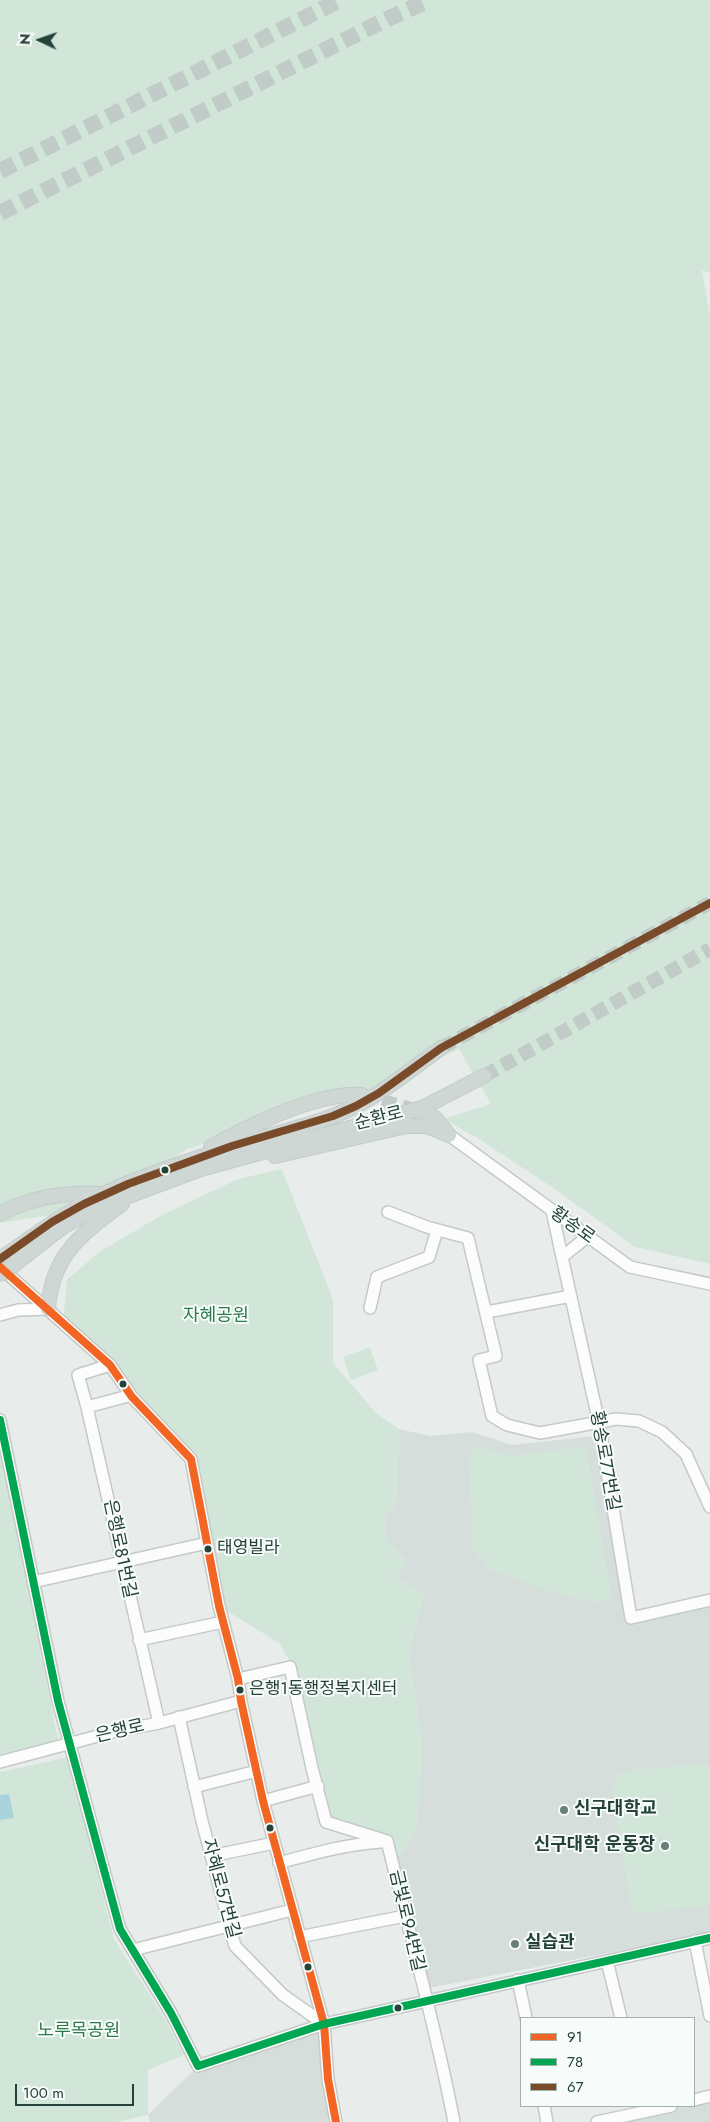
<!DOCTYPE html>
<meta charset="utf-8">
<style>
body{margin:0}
#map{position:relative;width:710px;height:2122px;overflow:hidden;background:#e8edeb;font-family:Jost,sans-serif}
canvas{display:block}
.legend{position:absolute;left:520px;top:2017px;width:175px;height:90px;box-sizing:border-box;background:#f7fbf9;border:1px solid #a3b1ad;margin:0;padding:6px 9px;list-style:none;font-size:15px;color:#24423a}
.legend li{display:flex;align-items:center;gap:10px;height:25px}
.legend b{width:25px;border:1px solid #a3b1ad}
.north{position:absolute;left:15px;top:15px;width:50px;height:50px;-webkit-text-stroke:4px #f7fbf9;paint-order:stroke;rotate:273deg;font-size:14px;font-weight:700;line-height:20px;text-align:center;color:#24423a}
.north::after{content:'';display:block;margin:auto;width:18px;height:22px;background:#24423a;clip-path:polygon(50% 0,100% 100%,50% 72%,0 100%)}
.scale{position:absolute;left:15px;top:2084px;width:119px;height:22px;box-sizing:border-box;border:2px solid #24423a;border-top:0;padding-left:6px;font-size:15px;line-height:18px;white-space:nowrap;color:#24423a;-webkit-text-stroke:4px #f7fbf9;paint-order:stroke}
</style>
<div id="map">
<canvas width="710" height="2122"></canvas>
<ul class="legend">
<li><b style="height:6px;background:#f26522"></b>91</li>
<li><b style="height:6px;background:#00a651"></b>78</li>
<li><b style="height:6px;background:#7a4b2a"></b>67</li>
</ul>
<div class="north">N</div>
<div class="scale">100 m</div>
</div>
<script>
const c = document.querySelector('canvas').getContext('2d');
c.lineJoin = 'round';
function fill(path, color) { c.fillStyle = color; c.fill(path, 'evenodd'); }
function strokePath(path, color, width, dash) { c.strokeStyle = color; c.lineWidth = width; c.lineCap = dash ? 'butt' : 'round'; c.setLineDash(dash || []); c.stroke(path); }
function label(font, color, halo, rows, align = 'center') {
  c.font = font + ' Jost,"Noto Sans KR",sans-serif'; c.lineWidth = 4; c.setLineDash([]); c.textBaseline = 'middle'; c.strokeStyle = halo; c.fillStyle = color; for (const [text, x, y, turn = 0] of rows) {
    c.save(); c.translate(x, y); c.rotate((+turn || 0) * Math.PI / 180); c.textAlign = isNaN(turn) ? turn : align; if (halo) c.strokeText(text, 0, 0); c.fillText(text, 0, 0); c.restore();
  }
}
fill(new Path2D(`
 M399,1429L430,1436L472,1432L512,1445L594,1436L628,1621L710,1605V1933L424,1989L394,1861L406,1848L417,1828L422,1745L409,1656L423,1595L398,1577L406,1560L385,1539L384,1516L396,1504Z
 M324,2024L339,2122H150L148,2115L198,2066Z
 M710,2096V2122H594L667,2106H694V2100Z`), '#d6dedb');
fill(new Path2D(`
 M0,0H710V273L702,270L710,316V1264L635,1247L556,1190L479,1139L443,1119L491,1104L459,1049L348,1099L187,1149L102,1207L0,1223Z
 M282,1169L333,1300V1363L376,1413L399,1429L396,1504L384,1516L385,1539L406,1560L398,1577L423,1595L409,1656L422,1745L417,1828L406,1848L394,1861L389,1841L326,1822L288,1658L279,1643L219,1606L191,1459L63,1322L67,1280L99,1252L162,1215L238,1179Z
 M370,1347L378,1370L351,1380L343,1357Z
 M476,1445L510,1456L586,1446L612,1599L596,1602L549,1592L490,1569L472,1549L469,1457Z
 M0,1452L59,1744L0,1755Z
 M68,1757L114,1939L162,2014L184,2055L148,2070V2115L116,2122H0V1772Z
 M707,1764L710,1767V1905L637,1914L631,1910L612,1787L617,1774L638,1769Z`), '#d1e6d8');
fill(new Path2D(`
 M9,1794L14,1818L0,1820V1795Z`), '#a9d4db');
strokePath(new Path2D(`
 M441,1048L710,903
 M484,1076L710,949
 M362,1095L418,1111`), '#c1cbc8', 14, [14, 7]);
strokePath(new Path2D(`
 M0,171L340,0
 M0,213L387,19L430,0`), '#c1cbc8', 16, [16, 8]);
const minor = new Path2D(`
 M449,1135L630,1267L710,1284
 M552,1211L562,1257
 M388,1212L427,1227L468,1238L496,1356L479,1360L492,1416L507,1425L540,1433L616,1419L639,1421L662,1432L686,1454L710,1507
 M587,1237L562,1257L599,1423L631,1618L710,1600
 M0,1267L110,1365L132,1397L191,1459L219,1606L238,1679L241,1701L263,1801L324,2024L328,2079L336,2122
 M370,1308L377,1277L429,1257L437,1230
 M487,1312L571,1296
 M0,1315L18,1310L48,1309
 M110,1365L78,1375L87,1407L159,1723
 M87,1407L128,1396L132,1397
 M0,1420L58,1701L120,1929L171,2013L198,2066L324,2024L710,1938
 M33,1582L207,1543
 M139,1640L223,1622
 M238,1679L290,1667L312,1768L326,1822L387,1841
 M179,1717L202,1821L235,1946L283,1995L324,2024
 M0,1762L113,1732L159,1723L241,1701
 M194,1787L257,1771
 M263,1801L318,1786
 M387,1841C410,1935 436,2028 454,2122
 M211,1856L274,1843
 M279,1863C312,1854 347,1844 381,1842
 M299,1937L405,1916
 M695,1941L710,2016
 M133,1950L292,1910
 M607,1961L621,2018
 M518,1980L526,2018
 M694,2100L710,2096
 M544,2106L547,2122
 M597,2122L671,2106`);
const major = new Path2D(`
 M426,1113L435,1118L447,1133
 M211,1147C251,1125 317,1092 362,1095
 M275,1156L406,1126H427L449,1135
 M0,1214C31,1197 66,1192 101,1194
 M0,1259C27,1241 53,1220 82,1205C127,1180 178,1165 227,1148C269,1134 316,1126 356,1106C387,1090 413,1068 441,1048
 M15,1264L64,1226L96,1208L201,1169L422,1108L484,1076
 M48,1309C52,1255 81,1234 122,1204`);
strokePath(minor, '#c5cac8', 14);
strokePath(major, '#c3ccc9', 16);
strokePath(minor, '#fcfcfc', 11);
strokePath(major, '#cfd7d5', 14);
const majorBridge = new Path2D(`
 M0,1275L15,1264`);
strokePath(majorBridge, '#c3ccc9', 16, []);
strokePath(majorBridge, '#cfd7d5', 14);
strokePath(new Path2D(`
 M0,1267L110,1365L132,1397L191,1459L219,1606L238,1679L241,1701L263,1801L324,2024L328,2079L336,2122`), '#f26522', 8);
strokePath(new Path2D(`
 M0,1420L58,1701L120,1929L171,2013L198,2066L324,2024L710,1938`), '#00a651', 8);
strokePath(new Path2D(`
 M0,1259L52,1222L84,1204L128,1184L232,1146L333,1116L356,1106L379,1093L441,1048L710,903`), '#7a4b2a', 8);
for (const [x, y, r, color] of [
 [165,1170,4.5,"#24423a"],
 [123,1384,4.5,"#24423a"],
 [208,1549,4.5,"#24423a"],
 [240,1690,4.5,"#24423a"],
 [564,1810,5,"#697e78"],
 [270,1828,4.5,"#24423a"],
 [665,1846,5,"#697e78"],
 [515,1944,5,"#697e78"],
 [308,1967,4.5,"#24423a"],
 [398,2008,4.5,"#24423a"]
]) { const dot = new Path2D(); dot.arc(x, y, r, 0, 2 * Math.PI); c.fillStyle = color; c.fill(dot); strokePath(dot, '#f7fbf9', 2); }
label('17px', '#24423a', '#f7fbf9', [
 ["태영빌라",217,1549],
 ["은행1동행정복지센터",249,1690]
], 'left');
label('18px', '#24423a', '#f7fbf9', [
 ["순환로",379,1119,-14],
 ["황송로",572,1226,36],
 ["황송로77번길",604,1461,80],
 ["은행로81번길",119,1549,78],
 ["은행로",120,1732,-13],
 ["자혜로57번길",220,1889,75],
 ["금빛로94번길",406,1921,77]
]);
label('18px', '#2d7a4b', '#f7fbf9', [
 ["자혜공원",216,1317],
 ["노루목공원",79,2032]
]);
label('bold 18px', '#24423a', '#f7fbf9', [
 ["신구대학교",574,1810],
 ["신구대학 운동장",655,1846,"right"],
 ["실습관",525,1944]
], 'left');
</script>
